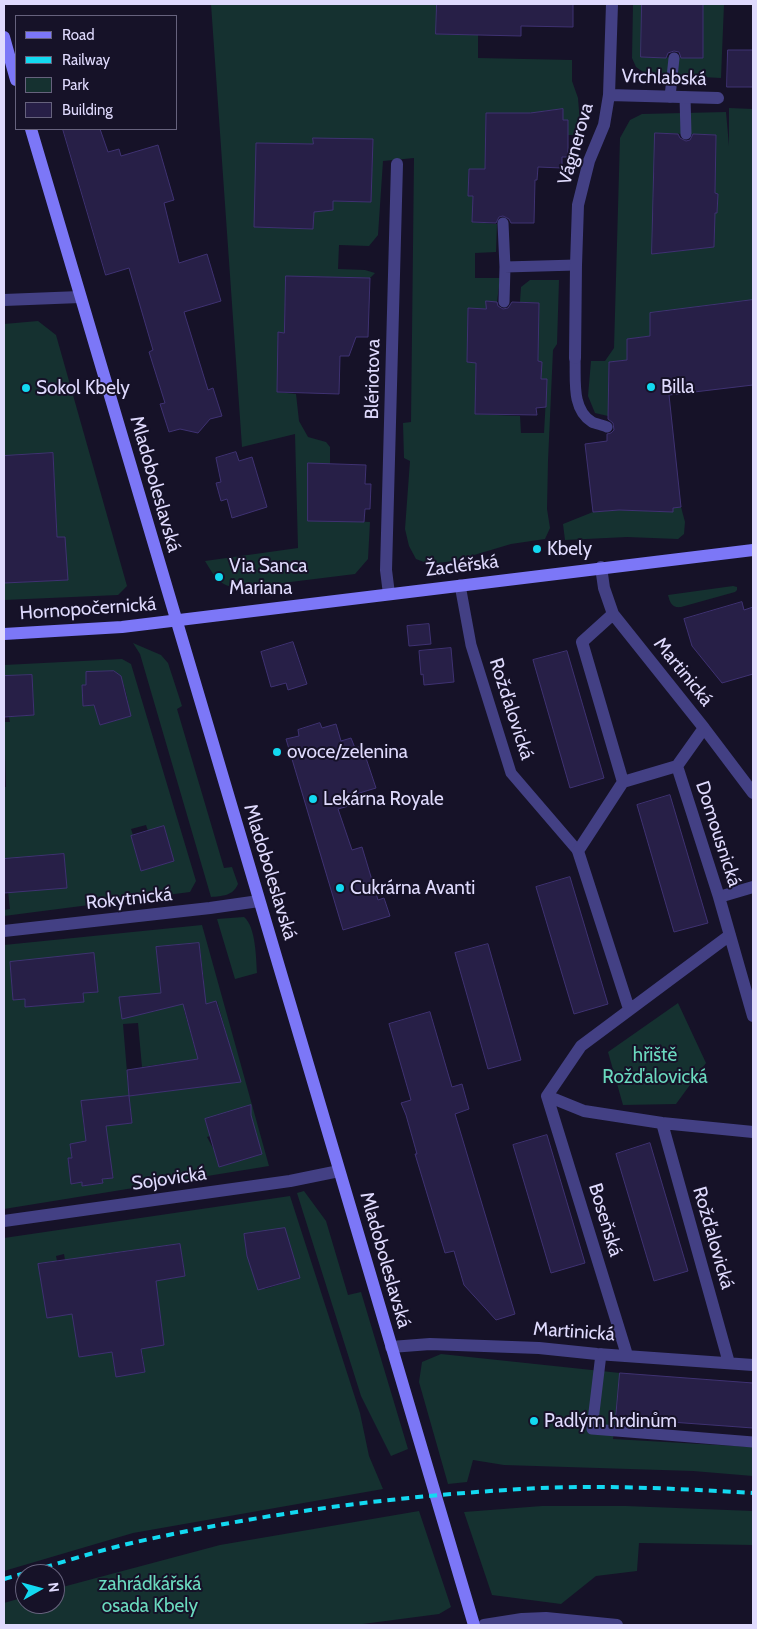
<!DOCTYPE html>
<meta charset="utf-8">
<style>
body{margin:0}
#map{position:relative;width:757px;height:1629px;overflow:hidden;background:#161228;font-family:Cabin,sans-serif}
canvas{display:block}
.frame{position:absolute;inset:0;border:5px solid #dfdafd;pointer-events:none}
.legend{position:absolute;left:15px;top:15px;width:162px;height:115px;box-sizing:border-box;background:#161228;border:1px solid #66627d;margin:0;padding:6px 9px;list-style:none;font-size:15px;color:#dfdafd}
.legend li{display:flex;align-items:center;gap:10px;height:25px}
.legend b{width:25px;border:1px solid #66627d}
.north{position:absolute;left:15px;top:1564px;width:50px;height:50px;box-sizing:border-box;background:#161228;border:1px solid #66627d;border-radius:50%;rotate:83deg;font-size:14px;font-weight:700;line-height:20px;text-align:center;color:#dfdafd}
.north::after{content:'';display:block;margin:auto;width:18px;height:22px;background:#13d9f1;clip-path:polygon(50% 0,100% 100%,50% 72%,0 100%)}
</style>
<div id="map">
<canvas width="757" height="1629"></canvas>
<div class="frame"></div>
<ul class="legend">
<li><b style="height:6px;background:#7c77f7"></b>Road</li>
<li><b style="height:6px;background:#13d9f1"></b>Railway</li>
<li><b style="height:14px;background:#153130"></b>Park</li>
<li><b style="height:14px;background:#271f47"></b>Building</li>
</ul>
<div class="north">N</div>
</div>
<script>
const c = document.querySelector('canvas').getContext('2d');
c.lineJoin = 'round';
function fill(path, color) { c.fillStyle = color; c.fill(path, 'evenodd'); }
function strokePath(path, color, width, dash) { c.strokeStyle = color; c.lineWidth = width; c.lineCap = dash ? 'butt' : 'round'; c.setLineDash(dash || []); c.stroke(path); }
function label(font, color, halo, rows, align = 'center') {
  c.font = font + ' Cabin,sans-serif'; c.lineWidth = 4; c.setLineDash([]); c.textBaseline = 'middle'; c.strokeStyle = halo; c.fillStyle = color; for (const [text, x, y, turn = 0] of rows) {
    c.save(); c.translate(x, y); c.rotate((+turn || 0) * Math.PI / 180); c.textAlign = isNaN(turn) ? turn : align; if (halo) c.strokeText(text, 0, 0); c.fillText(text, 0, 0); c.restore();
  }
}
fill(new Path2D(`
 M211,4H437L436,34L478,35V58L572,60V81L578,98L581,135H568V120H563V109L544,111V113H486L485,169H469L468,196H473L472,222L497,224L496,252L475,253V278H500L497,302H487L486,309L468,308L467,362L476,363L475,414L520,416L521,433H544L547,379H541L542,362L538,361L539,303L520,302L521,287L530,280H559L557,344L553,350L548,461L547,509L550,528L545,539L511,544L454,561L429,564L416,559L409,546L405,529L410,461L404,458L403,423L411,422L414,158L383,161L378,235L369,246L339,245L338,269L365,270L375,273L370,278L286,276L284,333H278L277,392L296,394L299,421L308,437L326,442L330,447V464H308V520L370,522L368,559L355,574L242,588C220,587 216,579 205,561L298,548L295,434L242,447ZM373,139L371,202L333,201V210L314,209L313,229L255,227L257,143L313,144Z
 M633,4H642L641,57L702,58L703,4H724L721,78L646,74L636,67L632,58Z
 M729,108L753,109V300L650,313V336L627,339V360L609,362L608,416L595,413L588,396L591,361H605L614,348L620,138L630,120L642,114L726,112L729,146ZM655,133L716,135L715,193L718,194L717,212L715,213L714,247L652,254Z
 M38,321L56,335L127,586L118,595L4,600V583L67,580L57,537L53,453L4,456V324Z
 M681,507L685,522L684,534L678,539L627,537L565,540L563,524L593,512L619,510L673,512V508Z
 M733,586L737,587V590L735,592L681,607C672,608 670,603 668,595Z
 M133,643L161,655L168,663L182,706L177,709L224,868L232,867L238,884C233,896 222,896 211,897L140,654Z
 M122,659L131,664L196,881L190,892L4,916V910L10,909L8,891L67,887L64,854L4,859V787H6L4,722H10L9,717L34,715L32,675L4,676V665ZM114,671C127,681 127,702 131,716L100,725L94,705L83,706L82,685H86V672ZM146,825L148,831L164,826L174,861L141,871L131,836L133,835L131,829Z
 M244,917C256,927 256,958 257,973L235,979L217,919Z
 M202,925L269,1166L4,1209V945ZM199,943L204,981L160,986L156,947ZM94,954L98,992L83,993V1002L65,1004L64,995L47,1005L25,1007V999L13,1000L10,962ZM150,994L156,998V1011L121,1014L120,997ZM217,1001L240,1082L129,1096L123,1024L138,1023L142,1067L198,1059L184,1010ZM129,1096L132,1123L84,1128L81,1102ZM248,1106L262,1154L219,1167L214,1150L207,1137L210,1136L205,1119ZM102,1139L113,1178L102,1179L103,1183L83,1186L82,1182L72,1184L68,1159L72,1158L70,1144Z
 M678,1003L706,1063L676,1104L623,1105L608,1052Z
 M304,1191L326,1221L348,1295L361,1292L408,1449L391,1456L361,1396L297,1193Z
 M290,1196L360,1413L369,1456L383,1489L133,1533L4,1571V1238ZM281,1229L285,1232L299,1278L265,1289L247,1256L244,1234ZM180,1244L185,1276L156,1281L164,1345L154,1347L140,1338L145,1372L116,1376L112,1352L79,1357L109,1287L105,1254ZM64,1254L65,1260L74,1259L78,1291L69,1314L47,1318L38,1264L57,1261L56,1256Z
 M441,1354L620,1373L616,1418L613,1439L753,1447V1476L693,1471L504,1465L473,1460L467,1482L448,1484L419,1382L422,1362Z
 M542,1506H626L753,1511V1545L639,1543L637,1571L596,1576L561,1604L492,1595L464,1512Z
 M419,1511L451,1607L439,1614L355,1625H4V1603L25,1597V1604H55V1589L220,1545Z`), '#153130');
const building = new Path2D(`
 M437,4H573V27L521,26V36L436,34Z
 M642,4H703V58H681L679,52L674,51L668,53L666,58L641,57Z
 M728,50H753V87H727Z
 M563,109V120H568V157H562V168L538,167L537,180H535L534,223H511L509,219L503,216L499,217L496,223L472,222L473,196H468L469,169H485L486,113H530Z
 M63,129H100L108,152L119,149L121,156L158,145L174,200L164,203L179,263L207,254L221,301L184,312L208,390L213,388L222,416L210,419L198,433L180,429L169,432L160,404L165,403L149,352L153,350L129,268L106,275Z
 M655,133L678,134L680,138L686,141L690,140L693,134L716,135L715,193L718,194L717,213H715L714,247L652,254Z
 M313,138L373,139L371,202L333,201V210L314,212L313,229L254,227L256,143L313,144Z
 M286,276L370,278L368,337H356L349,356H340L339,394L277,392L278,332L284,333Z
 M753,300V385L669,395L681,507L673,508V512L619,510L593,512L585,444L607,441V434L611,433L614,430L613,423L608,419L609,362L627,360V339L650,336V313Z
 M486,301L497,302L498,306L503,309L508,308L512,302L539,303L538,361L542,362L541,379H547L546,407L536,408L537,415L475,414L476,363L467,362L468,308L486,309Z
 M236,452L239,461L252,457L267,507L232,518L227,499L221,501L216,483L221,482L216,458Z
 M53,453L57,537H65L68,580L4,583V456Z
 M308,463L366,465L365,484H371L370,509H365L364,522L308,521Z
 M742,602L744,610L753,607V674L722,683L692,646L684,619Z
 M429,624L431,644L409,646L407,626Z
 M293,642L307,684L288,690L286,683L271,687L261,652Z
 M451,648L454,682L424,685L423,674L421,675L419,651Z
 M567,651L604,778L570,788L533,660Z
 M114,671L121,676L131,716L100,725L94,705L83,706L82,685H86V672Z
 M32,675L34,715L4,717V676Z
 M320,723L322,728L336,724L341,741L351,738L355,748L362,746L376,788L353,795L356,804L338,809L352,850L362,847L378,900L384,898L390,916L343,930L286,739L299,736L298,730Z
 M670,795L708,923L674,932L637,805Z
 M164,826L174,861L141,871L131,836Z
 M64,854L67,888L4,893V859Z
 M570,877L608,1004L574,1014L536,887Z
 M199,943L206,1004L216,1001L241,1082L129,1096L127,1070L198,1059L183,1004L122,1019L119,997L161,993L156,947Z
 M488,944L521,1060L488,1069L455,953Z
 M94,953L98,992L83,993L84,1002L25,1007V999L13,1000L10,962Z
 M430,1012L452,1087L462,1084L469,1109L455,1114L515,1314L496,1320L464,1285L454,1251L445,1253L415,1154H417L406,1115L401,1103L411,1100L389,1024Z
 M129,1096L132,1123L106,1126L113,1178L102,1179L103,1183L82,1186V1182L71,1184L68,1158H72L70,1144L86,1141L81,1101Z
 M251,1105V1115L262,1154L219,1167L205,1119Z
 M547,1135L585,1263L551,1273L513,1145Z
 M650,1143L688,1271L654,1281L616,1154Z
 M285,1228L300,1278L258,1290L247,1256L244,1234Z
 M180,1244L185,1276L156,1281L164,1345L141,1349L145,1372L116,1377L112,1352L79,1357L72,1314L47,1318L38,1264Z
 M620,1373L753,1383V1428L616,1418Z`);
fill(building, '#271f47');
strokePath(building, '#3f3272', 1);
strokePath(new Path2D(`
 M670,97L674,58
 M685,97L686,134
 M503,223L505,267L576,265
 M504,302L505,267
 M575,358C576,379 571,409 592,422C596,424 603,425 607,427
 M460,585L471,645L511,773L578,851
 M601,1354L592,1429L753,1442`), '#434084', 11);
strokePath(new Path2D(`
 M609,95L718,98
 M4,300L80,297
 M575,358L576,265L578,205L589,161L604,125L609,95L612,4
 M601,567L604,588L613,614L704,728L753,793
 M389,594L386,570L397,164
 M613,614L582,642L623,782L578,851L629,1009
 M704,728L677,766L719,897L753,1016
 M623,782L677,766
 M719,897L753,887
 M4,931L210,908L259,901
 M547,1096L627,1355
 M547,1096L581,1046L730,935
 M547,1096L584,1111L662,1123L753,1132
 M662,1123L729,1363
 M4,1221L290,1181L339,1171
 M391,1347L430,1344L539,1348L597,1354L753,1365
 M484,1625L522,1619L546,1618L617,1625`), '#434084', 12);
strokePath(new Path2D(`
 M4,37L16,80
 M31,129L474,1625
 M4,634L122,627L753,550`), '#7c77f7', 12);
strokePath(new Path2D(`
 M4,1579C48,1567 92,1552 136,1542C269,1512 404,1495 540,1488C611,1485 682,1489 753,1493`), '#13d9f1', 4, [8, 6]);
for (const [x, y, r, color] of [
 [651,387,5,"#13d9f1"],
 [26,388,5,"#13d9f1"],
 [537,549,5,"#13d9f1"],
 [219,577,5,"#13d9f1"],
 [277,752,5,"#13d9f1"],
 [313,799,5,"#13d9f1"],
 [340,888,5,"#13d9f1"],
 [534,1421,5,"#13d9f1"]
]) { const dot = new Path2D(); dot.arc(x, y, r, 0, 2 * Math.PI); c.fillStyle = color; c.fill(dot); strokePath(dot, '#161228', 2); }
label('19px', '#dfdafd', '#161228', [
 ["Vrchlabská",664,78,2],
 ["Vágnerova",576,144,-74],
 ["Blériotova",373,379,-89],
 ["Mladoboleslavská",155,484,74],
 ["Žacléřská",462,566,-7],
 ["Hornopočernická",88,609,-4],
 ["Martinická",683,672,51],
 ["Rožďalovická",511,709,72],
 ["Domousnická",718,834,72],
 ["Mladoboleslavská",270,872,73],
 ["Rokytnická",129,899,-6],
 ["Sojovická",169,1179,-8],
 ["Boseňská",605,1220,73],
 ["Rožďalovická",713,1238,74],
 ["Mladoboleslavská",385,1260,74],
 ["Martinická",574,1332,4]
]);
label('19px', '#dfdafd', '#161228', [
 ["Billa",661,387],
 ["Sokol Kbely",36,388],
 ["Kbely",547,549],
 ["Via Sanca",229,566],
 ["Mariana",229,588],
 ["ovoce/zelenina",287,752],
 ["Lekárna Royale",323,799],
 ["Cukrárna Avanti",350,888],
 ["Padlým hrdinům",544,1421]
], 'left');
label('19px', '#6ad9be', '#161228', [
 ["hřiště",655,1055],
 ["Rožďalovická",655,1077],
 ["zahrádkářská",150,1584],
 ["osada Kbely",150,1606]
]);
</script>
